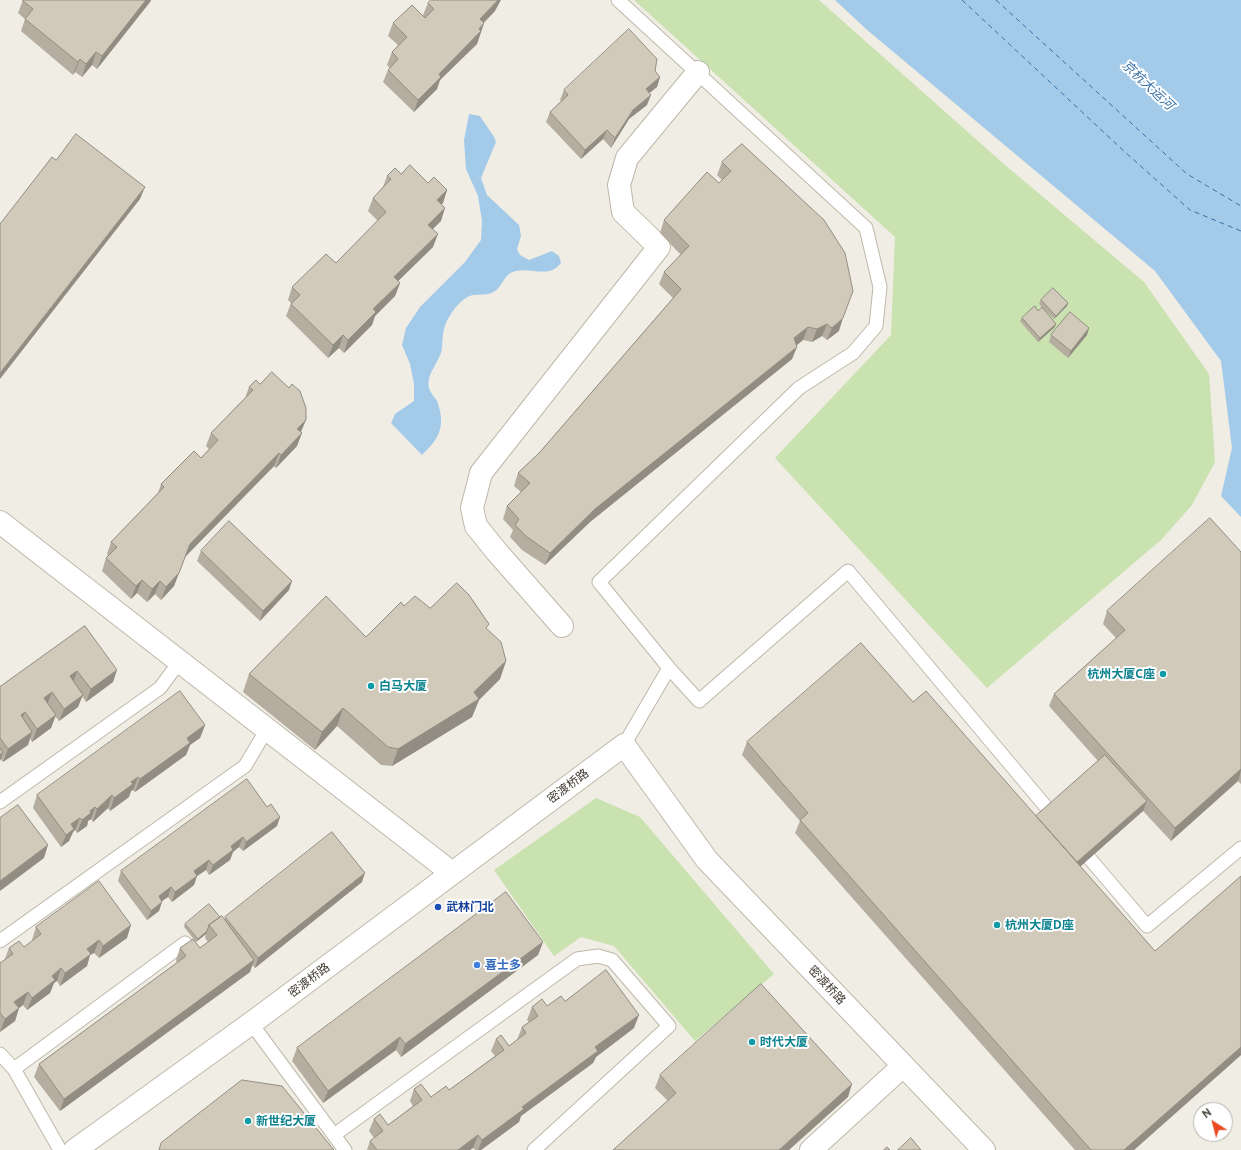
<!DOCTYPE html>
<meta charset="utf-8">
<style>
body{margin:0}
#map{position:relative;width:1241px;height:1150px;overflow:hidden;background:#f0ede4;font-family:Ubuntu,sans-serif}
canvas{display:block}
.north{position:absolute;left:1193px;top:1102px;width:40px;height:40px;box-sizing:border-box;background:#fff;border:1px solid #b3b1ae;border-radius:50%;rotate:324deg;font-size:11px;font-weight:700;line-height:16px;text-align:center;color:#423d34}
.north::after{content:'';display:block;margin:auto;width:14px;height:18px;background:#e94a23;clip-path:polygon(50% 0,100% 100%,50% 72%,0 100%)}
</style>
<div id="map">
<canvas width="1241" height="1150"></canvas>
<div class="north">N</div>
</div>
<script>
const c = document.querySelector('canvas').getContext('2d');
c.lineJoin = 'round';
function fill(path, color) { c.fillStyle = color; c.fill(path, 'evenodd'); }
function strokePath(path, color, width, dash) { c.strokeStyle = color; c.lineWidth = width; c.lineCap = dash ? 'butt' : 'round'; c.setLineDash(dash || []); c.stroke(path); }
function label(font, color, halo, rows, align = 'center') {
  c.font = font + ' Ubuntu,"Noto Sans SC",sans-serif'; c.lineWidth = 4; c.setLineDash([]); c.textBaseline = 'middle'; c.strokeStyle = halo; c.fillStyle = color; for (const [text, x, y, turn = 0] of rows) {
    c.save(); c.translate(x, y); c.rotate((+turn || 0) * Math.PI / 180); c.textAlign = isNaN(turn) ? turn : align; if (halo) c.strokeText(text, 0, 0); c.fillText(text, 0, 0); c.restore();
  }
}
fill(new Path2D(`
 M634,0H819L1005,165L1144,282L1209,374L1215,462L1192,505L1161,540L987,688L775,458L891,335L895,237Z
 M596,798L640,817L774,974L695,1041L614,946L581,937L554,956L494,870Z`), '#c9e2af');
fill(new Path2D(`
 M835,0H1241V517L1221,496L1232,448L1221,361L1155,271L866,29Z
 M469,114L480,116L494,137L496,142L481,178L487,195L519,225L521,236L517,249L520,255L529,260L552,251L559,256L561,263C549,279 532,267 516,271C504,273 503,286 495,291C488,296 481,294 474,295C463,296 453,310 448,319C442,329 443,338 442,348C440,363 426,372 429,388C430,393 435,397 437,401C446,426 440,438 422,455L391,423L395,414L414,401V384L410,364L402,345L406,328L420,307L465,262L481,240L482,221L478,196L466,169L464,140Z`), '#a4caea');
strokePath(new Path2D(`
 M962,0L1126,153L1190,210L1241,231
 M996,0L1187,174L1241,206`), '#3771a5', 1, [5, 4]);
const service = new Path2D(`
 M618,0L866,228L880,287L876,326L853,353L799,388L599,582L669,668L624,745
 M669,668L699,701L848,571L1057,820
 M0,802L160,688L180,661
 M1079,846L1147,926L1241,848
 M0,941L245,766L267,729
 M251,1023L345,1150
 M0,1054L14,1069L60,1150
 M14,1069L185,943
 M334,1135L577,959L598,956L612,960L669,1026L534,1150`);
const minor = new Path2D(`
 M0,522L452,873
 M562,626L497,552L476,526L472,508L481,473L659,247L623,212L619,185L627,158L698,72
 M811,1150L903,1066`);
const tertiary = new Path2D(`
 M75,1150L257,1019L624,745L707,860L984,1150`);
strokePath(service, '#beb8aa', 15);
strokePath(minor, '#beb8aa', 24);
strokePath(tertiary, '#beb8aa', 24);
strokePath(service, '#fff', 13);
strokePath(minor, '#fff', 22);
strokePath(tertiary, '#fff', 22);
fill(new Path2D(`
 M23,0H151L150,2L97,69L92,65L82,77L75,72L73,75L21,31L25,19L18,13Z
 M428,3L495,11L484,23L477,44L440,80L437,89L414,112L383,82L388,70L390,68L387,65L392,52L398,45L388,36L393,23L425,18L423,15Z
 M655,71L660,77L657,87L649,93L647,105L629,119L611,148L603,139L581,159L546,122L550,112L561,101L560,100L564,90Z
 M742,144L839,331L827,340L822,336L812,342L803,340L796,345L792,359L590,522L545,565L522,550L510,537L513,530L503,519L507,506L521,492L514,486L518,473L540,452L673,298L659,284L664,272L681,255L660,233L664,220L719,183L722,180L717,175L722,162Z
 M401,174L428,183L447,190L443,203L441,204V221L432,229L433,247L398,281L400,283L395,296L375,316L372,325L344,353L339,348L328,358L286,316L291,303L288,300L292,287L336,263L378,221L368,211L373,198L383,187L387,176Z
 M1041,300L1068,303L1067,306L1054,319L1039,304Z
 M1038,311L1055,327L1038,342L1020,321L1022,318Z
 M1089,328L1087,335L1068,358L1049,342L1051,335Z
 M260,384L289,388L301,433L297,446L276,468L274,466L185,557L174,586L161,600L155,594L147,602L137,593L131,599L102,571L106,558L108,556L107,554L111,542L158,493L161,484L201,458L209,449L206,446L211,433L245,398L249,387Z
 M201,551L289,590L260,621L197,561Z
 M1241,552V784L1238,781L1171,841L1143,811L1080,866L1241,1055L1134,1150H1075L795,833L800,821L742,755L747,742L913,702L1036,816L1098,761L1049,706L1054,694L1116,638L1103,624L1107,611Z
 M404,606L430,608L487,629L506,661L500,679L479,700L472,717L392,766L381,765L337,726L315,750L243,692L249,674L366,637Z
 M85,626L113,682L86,702L82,696L78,707L59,721L55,716L51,728L32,742L30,738L28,745L3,762L1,759L0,761V687Z
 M205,725L200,738L190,745L186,755L135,792L133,790L131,791L129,797L110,811L108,808L93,822L91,819L88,821L87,826L77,833L75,830L73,832L69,841L61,847L33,808L37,795Z
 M277,826L243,851L239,847L233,852L230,860L209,875L206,870L197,876L194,885L172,902L168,897L162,901L159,911L147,920L118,881L121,871Z
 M362,882L255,968L252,965L250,972L60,1111L34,1077L39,1064L177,963L176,960L180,948H200L208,942L205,938L206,934L196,942L184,927L185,924L220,917L225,919V917Z
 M36,927L127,938L99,958L94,953L90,955L87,966L60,986L57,981L54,983L50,993L27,1010L23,1005L19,1008L15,1021L0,1032V963L5,959L9,948L24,947L32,941V940Z
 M543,942L538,955L401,1057L396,1050L323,1103L292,1061L297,1048Z
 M565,1001L634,1028L596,1057L593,1063L521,1116L519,1122L481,1150H475L473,1148L470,1150H367L370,1141L374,1138L369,1131L374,1119L388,1125L413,1106L410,1101L414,1089L431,1097L449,1090L495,1056L491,1051L496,1039L509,1046L517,1040L522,1027L529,1022L527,1020L532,1007L547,1006Z
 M660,1075L848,1097L668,1101L655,1088Z`), '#b4ada0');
fill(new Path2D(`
 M146,0H151L150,2L97,69L102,56Z
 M498,0H501L495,11L475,31L480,19Z
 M484,23L477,44L440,80L437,89L414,112L418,100L439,74Z
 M96,52L92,65L82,77L86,64Z
 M80,59L75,72L73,75L78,62Z
 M660,77L657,87L642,99L646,89Z
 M651,95L647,105L629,119L611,148L615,138L633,110Z
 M607,130L603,139L581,159L585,150Z
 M145,187L140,199L0,379V373Z
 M447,190L443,203L432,213L437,200Z
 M445,208L441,221L424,238L428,225Z
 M438,234L433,247L390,289L394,277Z
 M400,283L395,296L375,316L372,325L344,353L348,340L373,309Z
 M1068,303L1067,306L1054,319L1056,316Z
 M843,318L839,331L827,340L832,328Z
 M827,324L822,336L812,342L817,329Z
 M1056,324L1055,327L1038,342L1040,338Z
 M808,327L803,340L790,351L794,338Z
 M1089,328L1087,335L1068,358L1071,351Z
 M343,335L339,348L328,358L333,345Z
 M797,347L792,359L590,522L545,565L550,553L595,509Z
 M306,420L301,432L297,429Z
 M302,433L297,446L276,468L281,455Z
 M279,453L274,466L185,557L174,586L161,600L166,587L190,544Z
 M142,580L137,593L131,599L136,586Z
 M160,581L155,594L147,602L152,589Z
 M292,581L289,590L260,621L263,611Z
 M506,661L500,679L479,700L472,717L392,766L398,749L474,692Z
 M117,670L113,682L86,702L91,689Z
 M77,671L73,683L70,676Z
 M52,692L47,705L44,698Z
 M83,695L78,707L59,721L64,709Z
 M343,708L337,726L315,750L322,732Z
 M25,712L20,725L21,715Z
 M56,715L51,728L32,742L37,729Z
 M205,725L200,738L190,745L186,755L135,792L140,779L187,738Z
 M32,732L28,745L3,762L8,749Z
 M3,752L0,761V755Z
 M1241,769V771L1238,781L1171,841L1175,828Z
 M138,777L133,790L131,791L129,797L110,811L114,798L131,782Z
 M112,795L108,808L93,822L97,809Z
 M1147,801L1143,811L1072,874L1075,864Z
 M95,807L91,819L88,821L87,826L77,833L82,820L90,811Z
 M280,817L277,826L243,851L246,842Z
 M80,818L75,830L73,832L69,841L61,847L66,835L71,824Z
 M243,837L239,847L233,852L230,860L209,875L213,865L231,846Z
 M48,845L44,858L0,891V881Z
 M209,860L206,870L197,876L194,885L172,902L175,892L194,871Z
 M365,873L362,882L255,968L258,958Z
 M171,887L168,897L155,906L159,896Z
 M162,902L159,911L147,920L151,911Z
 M131,925L127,938L99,958L103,946Z
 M207,931L206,934L196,942L198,939Z
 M99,940L94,953L90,955L87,966L60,986L65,973L87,949Z
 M543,942L538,955L401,1057L405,1044Z
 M254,960L250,972L60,1111L64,1099Z
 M61,968L57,981L54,983L50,993L27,1010L32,998L52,976Z
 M28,992L23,1005L10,1015L14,1002Z
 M19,1008L15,1021L0,1032L5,1019Z
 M639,1015L634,1028L596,1057L593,1063L521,1116L519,1122L481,1150H478L482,1140L522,1107L595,1047Z
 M400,1037L396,1050L323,1103L328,1091Z
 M1241,1047V1055L1134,1150H1124Z
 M852,1084L848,1097L789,1150H779Z
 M478,1135L473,1148L470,1150H458Z`), '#928d82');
const building = new Path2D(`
 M23,0H146L102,56L96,52L86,64L80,59L78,62L25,19L33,9L23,1Z
 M431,0H498L480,19L484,23L479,29L481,31L439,74L441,77L418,100L388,70L398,59L392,52L407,37L393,23L412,5L425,18L434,9L428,3Z
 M629,29L657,59L655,71L660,77L646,89L651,95L633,110L615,138L607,130L585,150L550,112L568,95L564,90Z
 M76,134L145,187L0,373V224L52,157L56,160Z
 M742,144L824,220L845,253L853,291L843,318L832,328L827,324L817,329L808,327L794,338L797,347L595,509L550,553L527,537L515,525L519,519L507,506L530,483L518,473L540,452L681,289L664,272L689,246L664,220L707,172L719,183L731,171L722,162Z
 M410,165L428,183L434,177L447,190L437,200L445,208L428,225L438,234L394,277L400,283L373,309L376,312L348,340L343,335L333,345L291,304L300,295L292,287L326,254L336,263L386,212L373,198L391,179L387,176L395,168L401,174Z
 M1053,288L1068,303L1056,316L1041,300Z
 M1035,306L1038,311L1042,307L1056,324L1040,338L1022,318Z
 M1070,312L1089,328L1071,351L1051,335Z
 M272,372L289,388L292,384L300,391L306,408V420L297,429L302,433L281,455L279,453L190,544L179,573L166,587L160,581L152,589L142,580L136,586L106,558L117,547L111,542L164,487L161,484L194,451L201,458L218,440L211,433L253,390L249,387L256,380L260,384Z
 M1210,518L1241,552V769L1175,828L1054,694L1125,630L1107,611Z
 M229,521L292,581L263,611L201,551Z
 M457,583L469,595L489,624L486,628L501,642L506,661L474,692L479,699L398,749L388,747L343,708L322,732L249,674L326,596L366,637L401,602L404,606L415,596L430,608Z
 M85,626L117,670L91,689L77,671L70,676L83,695L64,709L52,692L44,698L56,715L37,729L25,712L21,715L32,732L8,749L0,738V687Z
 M861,643L913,702L926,691L1155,951L1241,876V1047L1124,1150H1091L800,820L808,813L747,742Z
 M180,691L205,725L187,738L190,743L140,779L138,777L131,782L133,784L114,798L112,795L97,809L95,807L90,811L91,813L82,820L80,818L71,824L74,829L66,835L37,795Z
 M0,748L3,752L0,755Z
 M1105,755L1147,801L1077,862L1036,816Z
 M247,779L267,807L271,804L280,817L246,842L243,837L231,846L233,850L213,865L209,860L194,871L197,876L175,892L171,887L159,896L162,902L151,911L121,871Z
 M18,805L48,845L0,881V818Z
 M332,832L365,873L258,958L225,917Z
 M99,881L131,925L103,946L99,940L87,949L91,954L65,973L61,968L52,976L55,980L32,998L28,992L14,1002L19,1008L5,1019L0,1013V963L13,954L9,948L19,941L24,947L41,934L36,927Z
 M506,892L543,942L405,1044L400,1037L328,1091L297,1048Z
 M209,904L220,917L209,925L207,931L198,939L185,924Z
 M222,916L254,960L64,1099L39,1064L186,956L180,948L193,939L200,948L217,935L209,925Z
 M606,970L639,1015L595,1047L598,1051L522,1107L524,1109L482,1140L478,1135L458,1150H377L370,1141L383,1131L374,1119L380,1114L388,1125L422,1100L414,1089L421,1084L431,1097L446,1086L449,1090L504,1050L496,1039L501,1035L509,1046L526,1033L522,1027L538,1016L532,1007L542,999L547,1006L561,996L565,1001Z
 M761,984L852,1084L779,1150H613L676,1093L660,1075Z
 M242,1080L282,1086L334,1150H159L161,1143Z
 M911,1138L921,1150H898Z
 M887,1147L890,1150H884Z`);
fill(building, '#d1c9ba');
strokePath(building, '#928d82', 1);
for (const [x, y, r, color] of [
 [1163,674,4,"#0f9aa8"],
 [371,686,4,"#0f9aa8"],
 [438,907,4,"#1a4fb4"],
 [997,925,4,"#0f9aa8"],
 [477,965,4,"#3f7fe0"],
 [752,1042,4,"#0f9aa8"],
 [248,1121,4,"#0f9aa8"]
]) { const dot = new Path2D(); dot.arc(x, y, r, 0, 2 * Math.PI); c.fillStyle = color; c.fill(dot); strokePath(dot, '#fff', 1.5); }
label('bold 12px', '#0d838f', '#fff', [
 ["杭州大厦C座",1155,674,"right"],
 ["白马大厦",379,686],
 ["杭州大厦D座",1005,925],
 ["时代大厦",760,1042],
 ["新世纪大厦",256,1121]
], 'left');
label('12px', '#423d34', '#fff', [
 ["密渡桥路",568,786,-37],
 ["密渡桥路",309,980,-37],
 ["密渡桥路",827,985,47]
]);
label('bold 12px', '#164399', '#fff', [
 ["武林门北",446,907]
], 'left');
label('bold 12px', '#366cbe', '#fff', [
 ["喜士多",485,965]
], 'left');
label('italic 13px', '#3771a5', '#fff', [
 ["京杭大运河",1148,85,43]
]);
</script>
